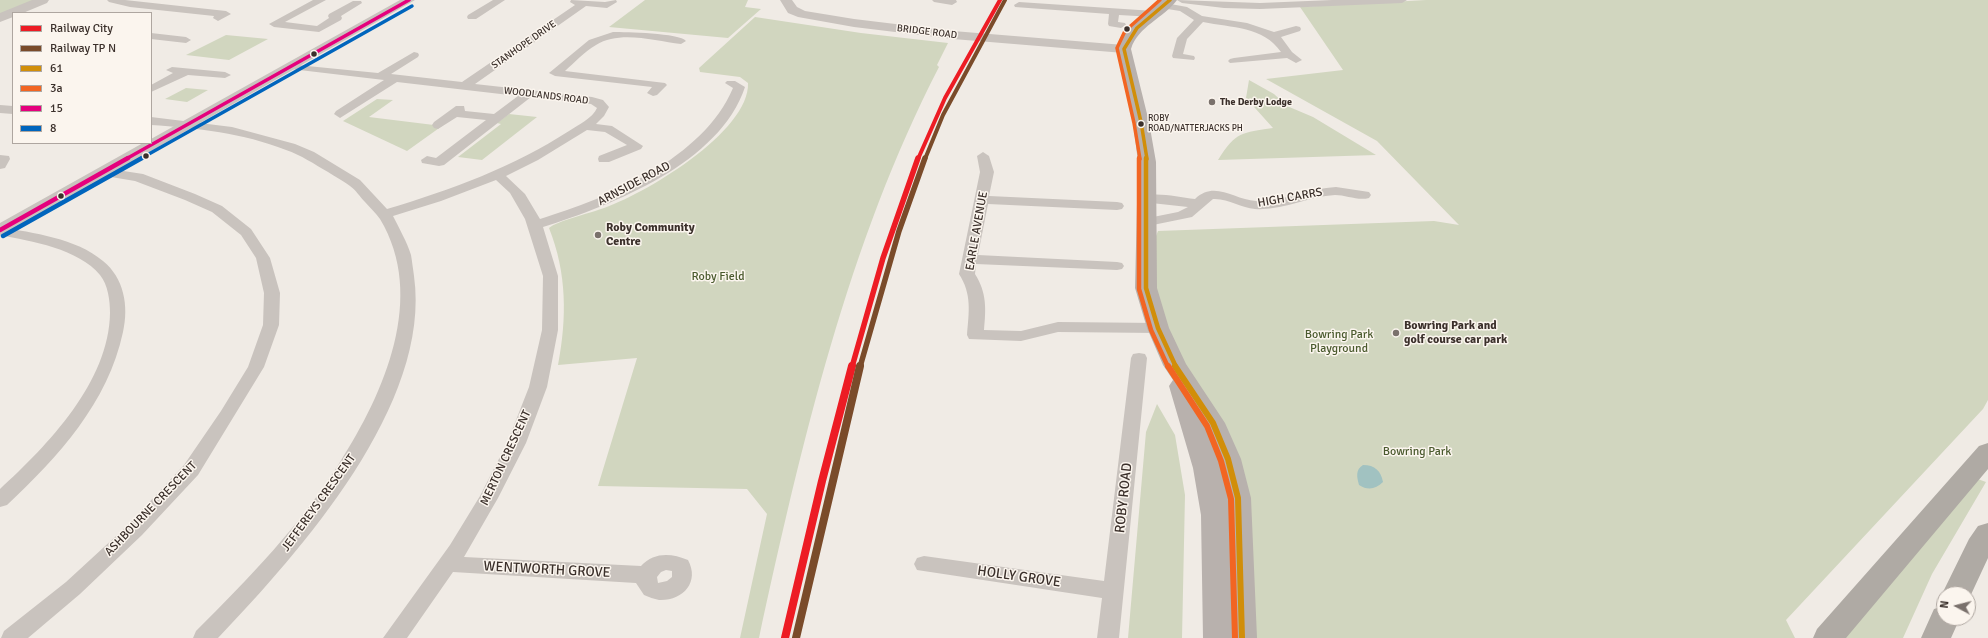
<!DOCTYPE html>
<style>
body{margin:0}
#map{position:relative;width:1988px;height:638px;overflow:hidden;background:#f0ebe5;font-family:Signika,sans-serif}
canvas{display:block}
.legend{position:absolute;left:12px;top:12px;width:140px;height:132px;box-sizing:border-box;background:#fbf5ee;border:1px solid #aea6a0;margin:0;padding:5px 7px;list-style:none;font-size:12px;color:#3b302b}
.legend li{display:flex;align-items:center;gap:8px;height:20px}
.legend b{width:20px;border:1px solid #aea6a0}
.north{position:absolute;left:1936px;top:586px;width:40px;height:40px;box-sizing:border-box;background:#fbf5ee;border:1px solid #aea6a0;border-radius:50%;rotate:277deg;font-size:11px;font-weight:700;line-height:16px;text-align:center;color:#3b302b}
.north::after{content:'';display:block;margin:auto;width:14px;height:18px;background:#7a716c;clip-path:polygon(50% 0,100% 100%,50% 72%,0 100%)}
</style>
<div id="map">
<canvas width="1988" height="638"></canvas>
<ul class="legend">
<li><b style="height:5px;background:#ed1c24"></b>Railway City</li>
<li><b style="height:5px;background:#7a4b2a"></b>Railway TP N</li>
<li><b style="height:5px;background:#d18e09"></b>61</li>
<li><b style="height:5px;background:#f26522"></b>3a</li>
<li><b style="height:5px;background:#e5007d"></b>15</li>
<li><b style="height:5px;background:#0065bd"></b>8</li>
</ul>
<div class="north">N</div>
</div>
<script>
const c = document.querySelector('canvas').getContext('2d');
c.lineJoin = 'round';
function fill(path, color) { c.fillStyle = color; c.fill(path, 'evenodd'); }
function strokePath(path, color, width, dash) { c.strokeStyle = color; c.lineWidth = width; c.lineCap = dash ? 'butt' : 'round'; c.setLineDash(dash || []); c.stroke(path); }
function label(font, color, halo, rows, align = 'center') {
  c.font = font + ' Signika,sans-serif'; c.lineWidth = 3; c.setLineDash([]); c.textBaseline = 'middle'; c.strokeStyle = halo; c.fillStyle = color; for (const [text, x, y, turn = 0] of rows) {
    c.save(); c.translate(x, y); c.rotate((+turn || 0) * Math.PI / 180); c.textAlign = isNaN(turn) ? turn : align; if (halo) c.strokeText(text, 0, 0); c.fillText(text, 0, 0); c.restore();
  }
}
fill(new Path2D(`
 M0,0H43L0,19Z
 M645,0H748L745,7L761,9L728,38L609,27Z
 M1426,0H1988V400L1983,409L1786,620L1795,638H1242L1175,365L1146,261L1158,231L1434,221L1459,225L1377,141L1266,79L1343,70L1300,7Z
 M755,17L861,33L948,43L937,65L939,67C848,243 801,445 759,638H740L767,514L747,489L598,486L637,358L558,365C567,318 567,273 549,228C557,221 590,213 601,209C642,196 750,132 748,83L740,77L700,72L699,68Z
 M226,35L268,39L229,60L186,55Z
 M1249,80L1274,94L1287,106L1313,117L1376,155L1218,160C1236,131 1242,133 1273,128L1246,98Z
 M186,88L208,90L187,102L165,99Z
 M377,99L393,100L369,117L442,126L407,151L343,121Z
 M509,114L537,117L482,160L458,157L501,124L497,123Z
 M1157,404L1175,435L1185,495L1182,638H1128L1146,432Z
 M1975,478L1986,482L1932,574L1903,638H1835Z`), '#d1d6bf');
fill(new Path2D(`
 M1363,465C1375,465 1381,471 1383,482C1376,489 1368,491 1359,485C1357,477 1355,470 1363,465Z`), '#a1c2c1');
fill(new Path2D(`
 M107,0H125L226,11L231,14L218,21L213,18L214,16L130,7L109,2Z
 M313,0H326L285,22L317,26L329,18L328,16L329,14L353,1H361L362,3L341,16L342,18L341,20L319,32L274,27L269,24Z
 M493,0H505L476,19H468L467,17L468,15Z
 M571,0L605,2L616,0L617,2L607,8L586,6L475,84L592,97L603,100L609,107L604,116L596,124L612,126L643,146L641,149L609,162H599L598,159L599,156L627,145L605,132L587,130L538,160L506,176L525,194L540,219C608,198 703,159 733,88L725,83L727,81H735L745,87C720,163 613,205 543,227L558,276V330L547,387L526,443L498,498L464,557L641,566C654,552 671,553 688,560C700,582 683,601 659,600C654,599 649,597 644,595L636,583L453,572L407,638H383L450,545L480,496L507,443L529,387L542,330L543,276L525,219L510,193L496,180L441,201L393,216C399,228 407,242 411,255C412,261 413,269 414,276C432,404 301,551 218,638H193L196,631C248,579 301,525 340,462C384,393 427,297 380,219C376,213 370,208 365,202C360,197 356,190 350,186C344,181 335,177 328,172C314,164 301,155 286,150C243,133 197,128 151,125V117L232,127L295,144L314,152L360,180L387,209C451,190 513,167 569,131C578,125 593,118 597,108L591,104L531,97L444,165L439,166L422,163L421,160L427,156L436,158L486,120L457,117L438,129L434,128L432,125L434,122L456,106H464L465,111L494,114L518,96L397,82L340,118L334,114L336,111L384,80L291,69L287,68L285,66L287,64L378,73L414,52L418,53L419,55L418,57L391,74L462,82L575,5L570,2ZM666,570L672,571V577L667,581L658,583L657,577L661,572Z
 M932,0H956L957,2L952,5L934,2Z
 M1177,0L1260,3L1332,0H1407L1402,3L1260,9L1224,8L1182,3Z
 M1019,2L1154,11L1159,14L1154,17L1119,15L1118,22L1125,23L1126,25L1121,28L1109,26L1108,24L1109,14L1015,7L1014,5Z
 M1165,3L1187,7L1202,16L1247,23L1274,32L1296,26L1300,27L1301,29L1300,31L1281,37L1292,52L1302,60L1296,63L1287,58L1230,63L1228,61L1230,59L1234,58L1281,52C1263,26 1232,28 1203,22L1187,39L1183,54L1194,56L1195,58L1194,60L1173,58L1172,56L1177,38L1194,20L1180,11L1161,8L1160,6Z
 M613,32C625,32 680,33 686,41L681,44C655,41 620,30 596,45C584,52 575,62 565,71L665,83L667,85L657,95L653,96L647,93L652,87L555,76L549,73L589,40Z
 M151,33L186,37L191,40L186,43L151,39Z
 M172,67L225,72L231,75L225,78L188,75L151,92V85L173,73L166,70Z
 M0,105L13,106V114L0,113Z
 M983,152L989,156L994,172L989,196L1117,202L1122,203L1124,206L1122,209L1117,210L988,204L978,255L1117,262L1122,263L1124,266L1122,269L1117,270L976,264L975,274C987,293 986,309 984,330L1021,331L1058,322L1158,323L1164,325L1166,328L1164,331L1158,333L1058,332L1021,341L969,339L967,335C969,312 972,294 959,274L980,172L977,156Z
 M0,155L9,156L10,159L5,168L0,169Z
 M104,168L143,174L195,194L222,206L251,229L270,258L280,293L279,325L264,367L198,475L142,535L80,594L28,638H1L4,631L66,582L128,525L184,465L221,411L248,367L263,325L264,293L256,258L241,235L212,212L185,200L135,181L99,175L97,172L99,169Z
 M1336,187L1369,192L1371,195L1369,198C1358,201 1346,195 1335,195C1308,196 1283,211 1255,209C1241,208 1228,198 1213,199L1192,217L1148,226L1143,225L1141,222L1143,219L1178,212L1188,207L1142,202L1140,199L1142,196C1159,192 1178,197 1195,199C1215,180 1234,200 1256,201C1284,202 1309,188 1336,187Z
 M0,227C33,233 76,238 103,261C124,278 129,306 123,332C108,403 58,457 7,505L0,507V489C48,445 109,382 110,313C110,300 108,285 100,275C79,249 31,241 0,235Z
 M1139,353L1145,354L1147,358L1119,638H1097L1102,598L917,570L914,564L917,558L924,556L1104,581L1131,358L1133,354Z`), '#c9c3be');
fill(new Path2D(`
 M32,0H49L47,3L23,13H13V17L0,22V13Z
 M400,0H415L6,234L0,235V223L143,143H151V139Z
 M780,0H792L797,7L805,11L854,19L953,31L1124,45L1129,46L1131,49L1129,52L1124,53L953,39L854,27L798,17L788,13Z`), '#c9c3be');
fill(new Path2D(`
 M1162,0H1177C1164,18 1138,26 1131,49L1149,122L1156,162L1157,288L1169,328L1186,364L1225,423L1241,459L1251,498L1257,638H1203L1201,515L1193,468L1169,386L1173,380L1163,365L1147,328L1135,288L1138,162L1133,122L1117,49C1124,27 1146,15 1162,0Z`), '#b8b1ad');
fill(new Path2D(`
 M1988,443V469L1846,638H1813L1817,629L1979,446Z
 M1988,523V558L1968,601V594H1944V597L1942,594L1969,539L1978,526Z
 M1944,606V618H1960L1951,638H1921L1934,609Z`), '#afaaa4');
strokePath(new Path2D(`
 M1147,159L1141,122L1124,49L1137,28L1170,0`), '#d18e09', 3.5);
strokePath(new Path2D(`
 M1146,158V288L1158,328L1176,367`), '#d18e09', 4.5);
strokePath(new Path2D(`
 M1175,366L1213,423L1228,459L1238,498L1242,638`), '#d18e09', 6);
strokePath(new Path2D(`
 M1140,159L1134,123L1117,48L1125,31L1160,0`), '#f26522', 3.5);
strokePath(new Path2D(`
 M1139,158V289L1151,330L1168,367`), '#f26522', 4.5);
strokePath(new Path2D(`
 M1168,366L1207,426L1221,461L1231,499L1235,638`), '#f26522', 6);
strokePath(new Path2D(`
 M126,159L409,0`), '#e5007d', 3.5);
strokePath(new Path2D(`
 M0,230L128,158`), '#e5007d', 4.5);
strokePath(new Path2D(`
 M140,159L412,6`), '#0065bd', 3.5);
strokePath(new Path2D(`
 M3,236L142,158`), '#0065bd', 4.5);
strokePath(new Path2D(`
 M918,159L945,98L1000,0`), '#ed1c24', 4);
strokePath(new Path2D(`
 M852,367L883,258L918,158`), '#ed1c24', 5.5);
strokePath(new Path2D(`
 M785,638L822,481L852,366`), '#ed1c24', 8);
strokePath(new Path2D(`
 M925,159L943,115L1005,0`), '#7a4b2a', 4);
strokePath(new Path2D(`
 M860,367L899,231L925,158`), '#7a4b2a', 5.5);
strokePath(new Path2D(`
 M796,638L860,366`), '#7a4b2a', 8);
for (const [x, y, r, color] of [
 [1127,29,3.5,"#3b302b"],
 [314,54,3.5,"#3b302b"],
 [1212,102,4,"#7a716c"],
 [1141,124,3.5,"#3b302b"],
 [146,156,3.5,"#3b302b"],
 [61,196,3.5,"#3b302b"],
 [598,235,4,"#7a716c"],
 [1396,333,4,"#7a716c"]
]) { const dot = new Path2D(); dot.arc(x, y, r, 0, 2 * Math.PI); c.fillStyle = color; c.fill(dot); strokePath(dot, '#fbf5ee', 1.5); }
label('9px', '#3b302b', '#fbf5ee', [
 ["ROBY",1148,119],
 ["ROAD/NATTERJACKS PH",1148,129]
], 'left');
label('10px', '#3b302b', '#fbf5ee', [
 ["BRIDGE ROAD",927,32,7],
 ["STANHOPE DRIVE",524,45,-35],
 ["WOODLANDS ROAD",546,96,7]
]);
label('bold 10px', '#3b302b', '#fbf5ee', [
 ["The Derby Lodge",1220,102]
], 'left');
label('12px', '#3b302b', '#fbf5ee', [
 ["ARNSIDE ROAD",634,184,-28],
 ["HIGH CARRS",1290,198,-10],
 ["EARLE AVENUE",977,231,-80],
 ["MERTON CRESCENT",506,458,-65],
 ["JEFFEREYS CRESCENT",319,503,-54],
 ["ASHBOURNE CRESCENT",151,509,-46]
]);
label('bold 12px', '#3b302b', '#fbf5ee', [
 ["Roby Community",606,228],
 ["Centre",606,242],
 ["Bowring Park and",1404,326],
 ["golf course car park",1404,340]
], 'left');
label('12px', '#4a5a2e', '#fbf5ee', [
 ["Roby Field",718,277],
 ["Bowring Park",1339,335],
 ["Playground",1339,349],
 ["Bowring Park",1417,452]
]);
label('14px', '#3b302b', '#fbf5ee', [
 ["ROBY ROAD",1124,498,-84],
 ["WENTWORTH GROVE",547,570,3],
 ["HOLLY GROVE",1019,577,8]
]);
</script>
